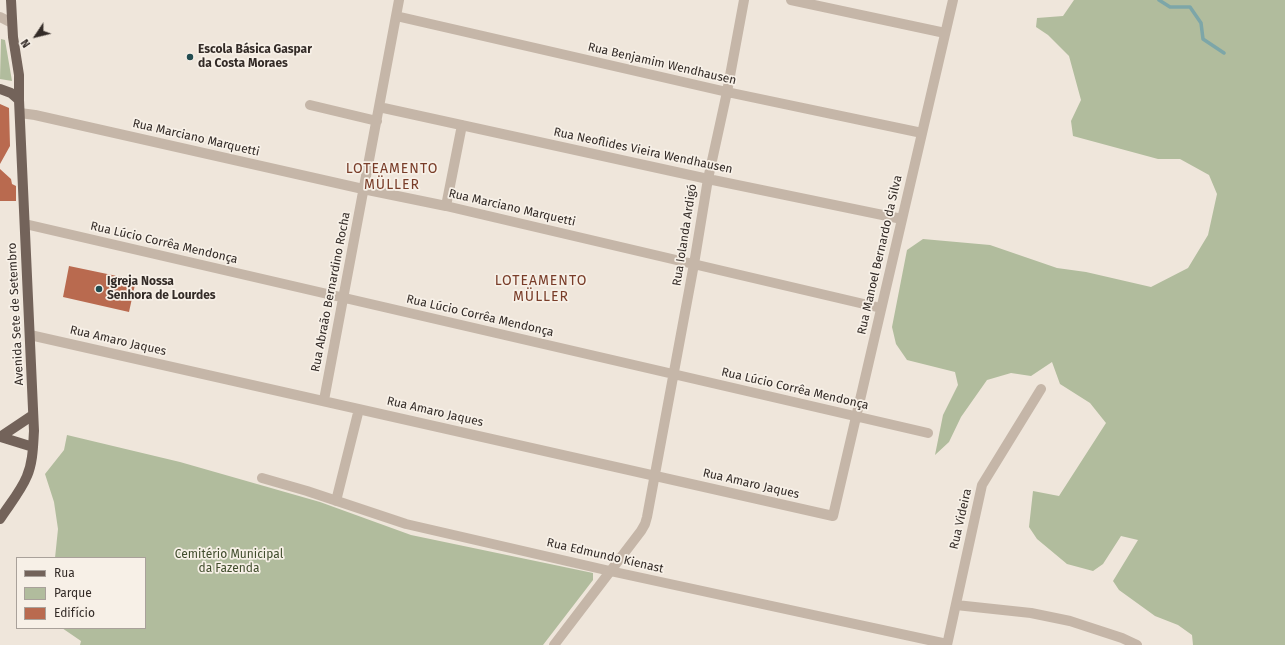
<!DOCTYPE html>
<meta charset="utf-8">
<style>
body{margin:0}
#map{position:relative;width:1285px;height:645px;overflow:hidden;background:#efe6db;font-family:"Fira Sans",sans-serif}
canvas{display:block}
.legend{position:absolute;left:16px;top:557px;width:130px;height:72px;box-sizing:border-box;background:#f7f0e7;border:1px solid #a9a19a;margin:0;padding:5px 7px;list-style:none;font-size:12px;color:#332b27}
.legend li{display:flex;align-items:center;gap:8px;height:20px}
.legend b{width:20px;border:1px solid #a9a19a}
.north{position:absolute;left:16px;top:16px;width:40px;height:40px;-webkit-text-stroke:3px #f7f0e7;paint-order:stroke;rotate:235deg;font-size:11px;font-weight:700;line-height:16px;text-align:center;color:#332b27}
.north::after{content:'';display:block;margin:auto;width:14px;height:18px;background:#332b27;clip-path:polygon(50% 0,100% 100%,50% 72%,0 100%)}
</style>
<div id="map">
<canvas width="1285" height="645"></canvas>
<ul class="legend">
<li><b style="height:5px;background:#73635a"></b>Rua</li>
<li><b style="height:11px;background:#b1bc9d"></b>Parque</li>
<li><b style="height:11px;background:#b96a4f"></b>Edifício</li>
</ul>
<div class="north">N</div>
</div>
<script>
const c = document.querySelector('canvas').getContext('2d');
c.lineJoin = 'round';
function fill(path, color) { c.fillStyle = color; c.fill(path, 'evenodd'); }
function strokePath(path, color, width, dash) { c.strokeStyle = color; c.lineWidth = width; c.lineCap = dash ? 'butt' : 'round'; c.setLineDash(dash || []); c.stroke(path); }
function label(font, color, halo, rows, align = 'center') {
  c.font = font + ' "Fira Sans",sans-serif'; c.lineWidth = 3.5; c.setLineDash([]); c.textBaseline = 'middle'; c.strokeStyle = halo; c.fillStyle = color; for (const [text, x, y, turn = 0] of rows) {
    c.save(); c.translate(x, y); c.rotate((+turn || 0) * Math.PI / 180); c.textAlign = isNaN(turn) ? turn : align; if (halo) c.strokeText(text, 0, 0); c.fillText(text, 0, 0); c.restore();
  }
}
fill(new Path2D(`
 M1074,0H1285V645H1193L1192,635L1178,625L1155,616L1119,590L1113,581L1138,540L1121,536L1103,564L1093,571L1067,564L1037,539L1029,527L1033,491L1059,496L1106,423L1090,403L1060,384L1052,362L1031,376L1011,373L987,380L961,417L949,442L935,455L943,415L958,385L955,372L907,360L896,344L892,327L907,250L923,239L990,245L1057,268L1086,272L1151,287L1188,268L1208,235L1217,194L1209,175L1180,159H1158L1073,136L1071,121L1081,100L1069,56L1048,35L1036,27L1037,18L1063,16Z
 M1,39L5,40L12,81L0,79Z
 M67,435L180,462L320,502L411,535L593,573V580L543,645H80L81,641L62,628H145V558H55L58,529L54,502L45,474L64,450Z`), '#b1bc9d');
strokePath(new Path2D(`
 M1159,0L1170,7H1190L1201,23L1203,39L1224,53`), '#7da6a8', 3.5);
fill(new Path2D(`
 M0,104L9,108L10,146L0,164Z
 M0,169L11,179L12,184L16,186V201H0Z
 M69,266L136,280L129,312L63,297Z`), '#b96a4f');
strokePath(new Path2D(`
 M791,0L945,33
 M396,16L727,92L922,133
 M0,17L12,23
 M310,105L377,121
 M379,107L708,179L902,219
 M20,113L35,115L363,189L446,206L881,308
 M446,206L462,125
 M25,224L928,433
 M30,335L833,516L953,0
 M324,400C348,266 375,133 399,0
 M262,478L307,491L406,524L610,571L947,644
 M336,501L359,409
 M956,605L1031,613L1070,621L1122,638L1137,645
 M554,645L641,531L645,524L647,517L694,264L708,179L727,92L744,0
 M947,645L982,485L1041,389`), '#c5b6a8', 10);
strokePath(new Path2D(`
 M0,89L11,93L19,100
 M0,437L33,415
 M1,437L33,447
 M0,519C9,505 21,491 27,476C33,462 33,446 34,431L19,100V75L13,37L11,0`), '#73635a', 10);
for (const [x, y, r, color] of [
 [190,57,4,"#224c50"],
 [99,289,4,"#224c50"]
]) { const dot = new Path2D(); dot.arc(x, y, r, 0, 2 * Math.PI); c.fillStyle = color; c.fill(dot); strokePath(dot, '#f7f0e7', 1.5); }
label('bold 12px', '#332b27', '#f7f0e7', [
 ["Escola Básica Gaspar",198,50],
 ["da Costa Moraes",198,64],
 ["Igreja Nossa",107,282],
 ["Senhora de Lourdes",107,296]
], 'left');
label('12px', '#332b27', '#f7f0e7', [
 ["Rua Benjamim Wendhausen",662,64,13],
 ["Rua Marciano Marquetti",196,138,13],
 ["Rua Neoflides Vieira Wendhausen",643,151,12],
 ["Rua Marciano Marquetti",512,208,13],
 ["Rua Iolanda Ardigó",685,235,-81],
 ["Rua Lúcio Corrêa Mendonça",164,243,13],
 ["Rua Manoel Bernardo da Silva",880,255,-77],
 ["Rua Abraão Bernardino Rocha",331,292,-79],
 ["Avenida Sete de Setembro",16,314,-93],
 ["Rua Lúcio Corrêa Mendonça",480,316,13],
 ["Rua Amaro Jaques",118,341,13],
 ["Rua Lúcio Corrêa Mendonça",795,389,13],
 ["Rua Amaro Jaques",435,412,13],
 ["Rua Amaro Jaques",751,484,13],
 ["Rua Videira",961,519,-77],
 ["Rua Edmundo Kienast",605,556,13]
]);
label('12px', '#424e2e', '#f7f0e7', [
 ["Cemitério Municipal",229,555],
 ["da Fazenda",229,569]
]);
c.letterSpacing = '1px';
label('14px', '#793d29', '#f7f0e7', [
 ["LOTEAMENTO",392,169],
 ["MÜLLER",392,185],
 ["LOTEAMENTO",541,281],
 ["MÜLLER",541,297]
]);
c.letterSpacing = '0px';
</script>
